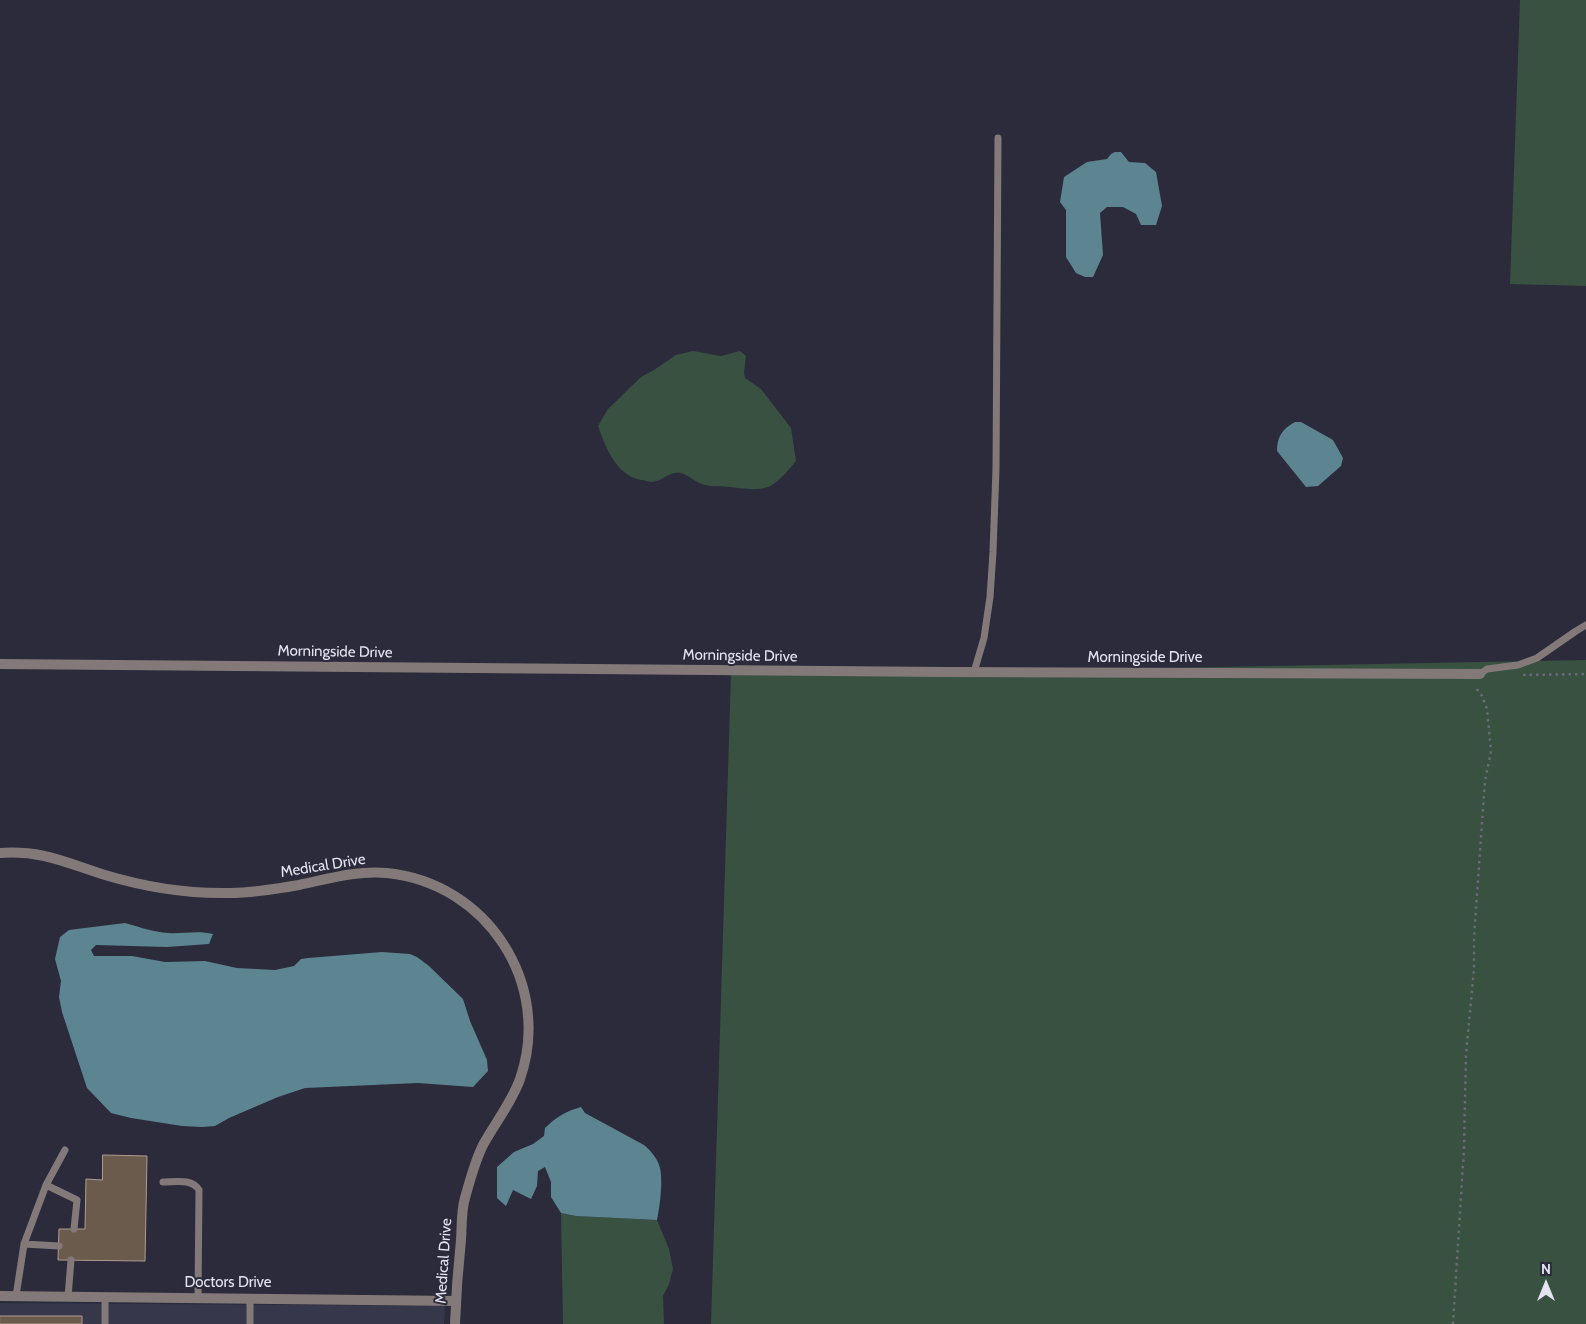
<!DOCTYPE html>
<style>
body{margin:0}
#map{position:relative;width:1586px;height:1324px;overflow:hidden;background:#2b2b3c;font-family:Cabin,sans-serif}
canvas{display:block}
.north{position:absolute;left:1521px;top:1259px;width:50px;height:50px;-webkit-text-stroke:4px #2b2b3c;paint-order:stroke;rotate:0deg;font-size:14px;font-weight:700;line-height:20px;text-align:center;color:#e3e4ef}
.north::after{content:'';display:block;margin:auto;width:18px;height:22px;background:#e3e4ef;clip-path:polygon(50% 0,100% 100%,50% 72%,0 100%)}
</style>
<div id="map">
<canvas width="1586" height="1324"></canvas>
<div class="north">N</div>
</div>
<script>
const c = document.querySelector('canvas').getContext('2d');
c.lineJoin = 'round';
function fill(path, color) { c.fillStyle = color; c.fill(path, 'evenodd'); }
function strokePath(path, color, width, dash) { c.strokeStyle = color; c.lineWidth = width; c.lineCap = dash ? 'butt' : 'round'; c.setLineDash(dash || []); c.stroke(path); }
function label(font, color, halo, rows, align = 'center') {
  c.font = font + ' Cabin,sans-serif'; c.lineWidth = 4; c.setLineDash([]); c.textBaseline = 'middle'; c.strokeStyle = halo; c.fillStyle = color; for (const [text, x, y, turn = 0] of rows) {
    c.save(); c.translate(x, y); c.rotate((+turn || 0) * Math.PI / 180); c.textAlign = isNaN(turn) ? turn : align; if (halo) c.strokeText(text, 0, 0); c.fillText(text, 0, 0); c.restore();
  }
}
fill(new Path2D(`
 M0,1303L445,1306L444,1324H0Z`), '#37374c');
fill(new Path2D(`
 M1520,0H1586V286L1510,284Z
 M693,351L721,356L740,351L746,356L744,372L745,378L761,389L791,428L796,461C772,490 768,492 731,487C723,486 713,487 705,485C696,483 689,475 681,473C669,471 663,481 652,482C649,482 644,480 641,480C616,475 606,448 598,426L608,409L641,377L654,370L676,355Z
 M1586,660V1324H711L731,673L1010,671Z
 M561,1213L576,1216L657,1220L669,1249L673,1269L669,1284L663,1296L664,1324H563Z`), '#385141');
fill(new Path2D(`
 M1115,152H1121L1129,162L1145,163L1156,172L1162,206L1156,225H1141L1136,214L1123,207H1107L1100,213L1103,255L1093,277H1085L1076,273L1066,257V210L1060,202L1064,177L1087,162L1107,159L1111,154Z
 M1295,422H1301L1333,440L1343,458L1341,466L1318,486L1306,487L1277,451C1277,437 1282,429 1295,422Z
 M125,923C139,927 154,932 168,933C183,934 198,930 213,934L209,944L167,947L96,945L91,950L94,956H132L165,962L205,961L237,968L275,970L294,966L301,959L308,958L382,952L410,954L417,957L429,966L463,999L470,1021L487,1060L488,1071L473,1087L418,1083L305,1088L278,1097L229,1118L215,1126L202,1127L182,1126L131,1118L111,1113L87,1088L62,1012L59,997L61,981L55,959L60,937L69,930Z
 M581,1107L585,1113L644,1145C651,1151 658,1159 660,1168C663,1180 660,1207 657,1220L576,1216L561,1213L551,1197V1182L545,1167L538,1171L537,1186L531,1199L513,1190L506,1206L497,1198V1167L514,1152L533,1144L544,1136L545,1128C555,1118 566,1111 581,1107Z`), '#5c8591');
const building = new Path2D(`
 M103,1155L147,1156L145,1261L58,1260L59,1229H85L86,1179L102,1180Z
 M0,1316H82V1324H0Z`);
fill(building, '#6b5b4d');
strokePath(building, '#af9d8e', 1);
strokePath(new Path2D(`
 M1523,675L1586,674
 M1453,1324L1464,1148L1466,1055L1474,969V937L1485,781L1491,751L1487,709L1482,696L1477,689V686`), '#6a6a79', 2.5, [2.5, 4]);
strokePath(new Path2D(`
 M974,672L984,638L990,597L993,552L996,469L998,138
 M1480,674L1487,669L1518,665L1537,658L1576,631L1586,625
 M163,1182C175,1182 192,1178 199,1190L198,1298
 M46,1185L65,1150
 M24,1244L59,1246
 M16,1296L24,1244L46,1185L77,1200L74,1229
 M68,1297L71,1260
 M105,1297V1324
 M250,1298V1324`), '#837979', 7);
strokePath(new Path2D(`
 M0,664L945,672L1480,674
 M0,853C43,850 66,863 105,875C145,887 188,894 230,893C253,893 276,889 299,885C328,879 357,870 387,873C487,883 553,984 520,1079C512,1102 495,1123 483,1145C475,1161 470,1180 465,1198C461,1211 462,1226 461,1240C458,1268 456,1296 455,1324
 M0,1296L456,1301`), '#837979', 10);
label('15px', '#e3e4ef', '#2b2b3c', [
 ["Morningside Drive",335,652,1],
 ["Morningside Drive",740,656,1],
 ["Morningside Drive",1145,658],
 ["Medical Drive",323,866,-9],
 ["Medical Drive",444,1261,-86],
 ["Doctors Drive",228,1283]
]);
</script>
